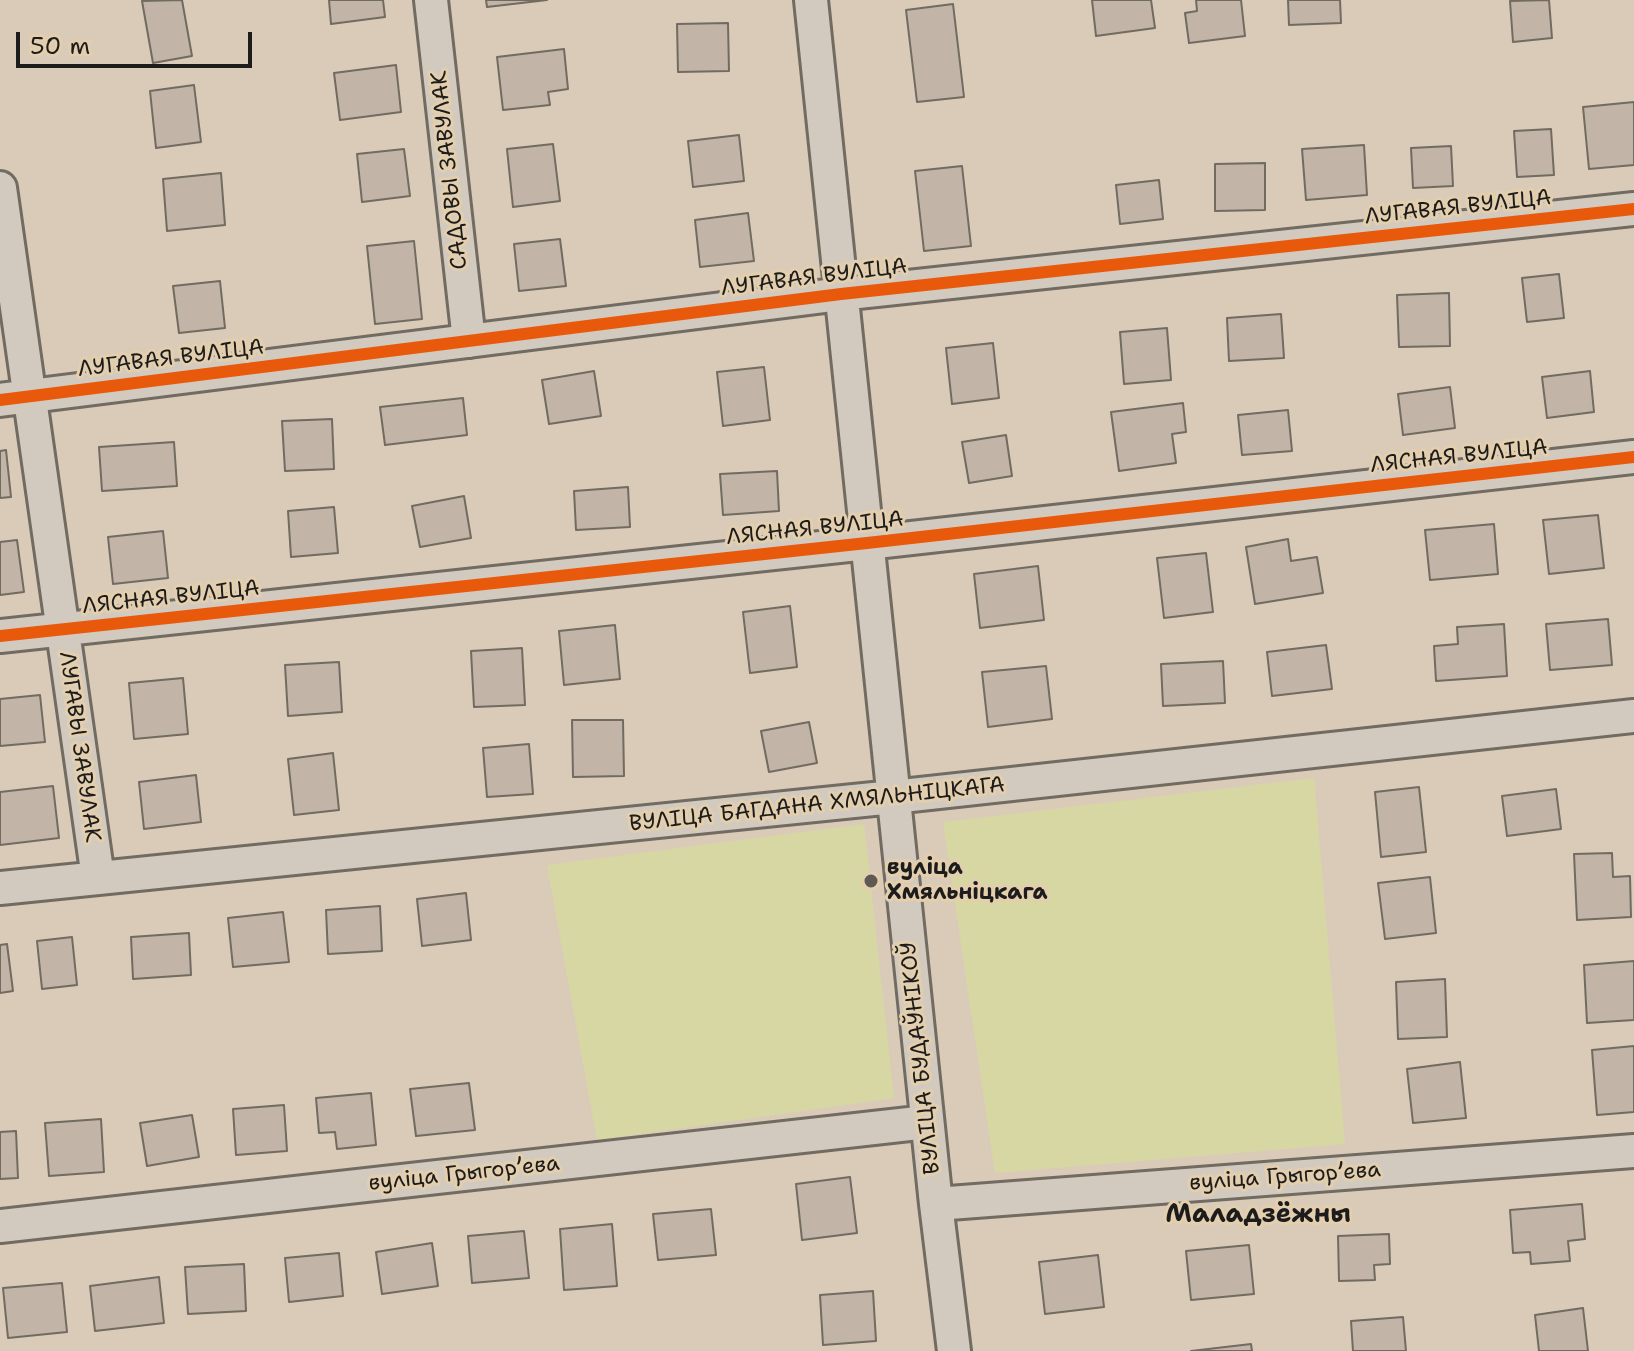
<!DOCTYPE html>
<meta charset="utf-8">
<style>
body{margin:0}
#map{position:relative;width:1634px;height:1351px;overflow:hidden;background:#d9cbb8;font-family:"Shantell Sans",sans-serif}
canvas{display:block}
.scale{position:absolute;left:16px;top:32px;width:236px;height:36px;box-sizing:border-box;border:4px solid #1c1c1c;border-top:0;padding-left:10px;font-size:24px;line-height:28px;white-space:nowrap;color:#1c1c1c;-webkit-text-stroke:6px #e3cead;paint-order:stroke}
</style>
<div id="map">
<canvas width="1634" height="1351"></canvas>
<div class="scale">50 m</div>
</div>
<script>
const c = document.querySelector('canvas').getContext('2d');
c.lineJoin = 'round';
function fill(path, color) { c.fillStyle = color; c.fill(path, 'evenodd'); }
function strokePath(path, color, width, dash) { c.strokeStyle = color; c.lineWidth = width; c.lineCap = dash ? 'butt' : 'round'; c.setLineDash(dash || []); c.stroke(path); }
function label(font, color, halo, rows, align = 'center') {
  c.font = font + ' "Shantell Sans",sans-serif'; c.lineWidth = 6; c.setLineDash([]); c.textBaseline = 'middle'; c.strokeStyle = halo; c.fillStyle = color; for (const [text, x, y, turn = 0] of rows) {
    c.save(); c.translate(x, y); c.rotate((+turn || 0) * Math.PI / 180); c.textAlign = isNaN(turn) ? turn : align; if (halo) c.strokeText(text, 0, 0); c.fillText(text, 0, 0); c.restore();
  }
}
fill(new Path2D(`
 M1314,778L1345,1144L995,1173L943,822Z
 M864,824L894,1098L597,1140L547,865Z`), '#d7d7a4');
const building = new Path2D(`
 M182,0L192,56L153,63L142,1Z
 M329,0H383L385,17L331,24Z
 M486,0H547L487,7Z
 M1092,0H1151L1155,28L1096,36Z
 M1196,0H1241L1245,36L1189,43L1185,13L1197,11Z
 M1288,0H1340L1341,23L1289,25Z
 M1549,0L1552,38L1513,42L1510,1Z
 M953,4L964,97L917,102L906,10Z
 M728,23L729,71L678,72L677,24Z
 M564,49L568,89L548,92L550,105L503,110L497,57Z
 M396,65L401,112L340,120L334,73Z
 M194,85L201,142L156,148L150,91Z
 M1634,102V165L1589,169L1583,107Z
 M1551,129L1554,175L1517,177L1514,131Z
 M739,135L744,181L693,187L688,141Z
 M553,144L560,201L513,207L507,149Z
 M1364,145L1367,195L1306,200L1302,149Z
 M1451,146L1453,186L1413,188L1411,148Z
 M404,149L410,196L362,202L357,154Z
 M1265,163V210L1215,211V164Z
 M962,166L971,246L924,251L915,171Z
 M221,173L225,225L167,231L163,179Z
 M1159,180L1163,219L1120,224L1116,185Z
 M748,213L754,261L700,267L695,220Z
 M560,239L566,286L519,291L514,244Z
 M414,241L422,319L375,324L367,246Z
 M1559,274L1564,318L1527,322L1522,278Z
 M220,281L225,328L179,333L173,286Z
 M1449,293L1450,346L1399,347L1397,295Z
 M1281,314L1284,358L1229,361L1227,318Z
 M1167,328L1171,380L1124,384L1120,332Z
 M993,343L999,398L952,404L946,348Z
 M764,367L770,420L723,426L717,372Z
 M594,371L601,416L549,424L542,380Z
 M1590,371L1594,412L1547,418L1542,377Z
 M1450,387L1455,428L1403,435L1398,394Z
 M463,398L467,435L385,445L380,407Z
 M1183,403L1186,432L1172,434L1176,463L1119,471L1111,412Z
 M1288,410L1292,451L1242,455L1238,415Z
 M332,419L334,469L285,471L282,421Z
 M1006,435L1012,476L969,483L962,442Z
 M174,442L177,486L102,491L99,447Z
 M6,450L11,497L0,498V451Z
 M777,471L779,511L723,515L720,474Z
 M628,487L630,527L576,530L574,491Z
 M464,496L471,538L420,547L412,506Z
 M334,507L338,553L291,557L288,511Z
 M1598,515L1604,568L1549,574L1543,520Z
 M1494,524L1498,574L1430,580L1425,530Z
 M163,531L168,578L113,584L108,537Z
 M1288,539L1291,561L1317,557L1323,593L1255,604L1246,547Z
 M17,540L24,592L0,595V542Z
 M1206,553L1213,612L1164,618L1157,558Z
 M1038,566L1044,620L980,628L974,574Z
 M790,606L797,667L750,673L743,612Z
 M1608,619L1612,665L1550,670L1546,624Z
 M1504,624L1507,676L1436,681L1434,646L1458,644L1457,627Z
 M615,625L620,679L564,685L559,631Z
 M1326,645L1332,689L1272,696L1267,652Z
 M522,648L525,705L474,707L471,651Z
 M1223,661L1225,703L1163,706L1161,664Z
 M339,662L342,712L288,716L285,665Z
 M1046,666L1052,719L988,727L982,672Z
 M183,678L188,734L134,739L129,683Z
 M40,695L45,742L0,746V699Z
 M572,720H623L624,776L573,777Z
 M809,722L817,763L769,772L761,731Z
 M529,744L533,794L487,797L483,748Z
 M333,753L339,810L294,815L288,759Z
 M196,775L201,822L144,829L139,782Z
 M53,786L59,838L0,845V792Z
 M1419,787L1426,852L1381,857L1375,792Z
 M1556,789L1561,829L1507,836L1502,796Z
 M1612,853L1613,877L1630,876L1631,917L1577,920L1574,854Z
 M1430,877L1436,933L1385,939L1378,883Z
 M466,893L471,940L422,946L417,899Z
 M380,906L382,951L328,954L326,910Z
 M283,912L289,962L233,967L228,918Z
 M189,933L191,975L133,979L131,937Z
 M72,937L77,985L42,989L37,941Z
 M7,944L13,991L0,993V945Z
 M1634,961V1020L1587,1023L1584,965Z
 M1445,979L1447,1037L1398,1039L1396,982Z
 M1634,1046V1112L1597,1115L1592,1050Z
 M1460,1062L1466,1118L1413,1123L1407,1069Z
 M469,1083L475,1130L416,1136L410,1089Z
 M371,1093L376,1145L337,1149L335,1132L319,1133L316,1098Z
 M284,1105L287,1151L236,1155L233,1109Z
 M192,1115L199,1157L147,1166L140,1123Z
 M101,1119L104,1172L49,1176L45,1123Z
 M16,1131L18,1178L0,1179V1132Z
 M850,1177L857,1233L802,1240L796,1184Z
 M1582,1204L1585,1239L1568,1241L1570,1261L1531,1264L1530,1252L1513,1253L1510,1210Z
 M711,1209L716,1255L658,1260L653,1214Z
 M612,1224L617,1286L564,1290L560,1229Z
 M524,1231L529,1278L472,1283L468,1236Z
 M1389,1234L1390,1264L1374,1265L1375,1280L1339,1281L1338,1236Z
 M432,1243L438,1286L382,1294L376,1252Z
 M1249,1245L1254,1294L1191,1300L1186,1251Z
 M339,1253L343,1296L289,1302L285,1258Z
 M1098,1255L1104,1307L1045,1314L1039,1262Z
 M244,1264L246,1311L188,1314L185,1267Z
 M159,1277L164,1323L95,1331L90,1286Z
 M62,1283L67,1332L8,1338L3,1288Z
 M873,1291L876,1341L823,1345L820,1295Z
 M1583,1308L1588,1351H1539L1535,1315Z
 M1403,1317L1406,1351H1353L1351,1321Z
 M1251,1344L1252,1351H1191Z`);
fill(building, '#c2b4a6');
strokePath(building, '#716b62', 2);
const street = new Path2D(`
 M431,0L469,341
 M811,0L936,1204L954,1351
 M0,188L98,878
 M0,400L841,294L1634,209
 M0,636L867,543L1634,457
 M0,888L893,797L1634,716
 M936,1204L1634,1151
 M0,1226L927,1122`);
strokePath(street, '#716b62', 38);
strokePath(street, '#d2cabe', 32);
strokePath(new Path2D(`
 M0,400L841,294L1634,209
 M0,636L867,543L1634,457`), '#e8590c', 12);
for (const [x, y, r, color] of [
 [871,881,8,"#5e5953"]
]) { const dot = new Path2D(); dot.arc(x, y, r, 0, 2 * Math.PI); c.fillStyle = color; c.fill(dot); strokePath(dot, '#e3cead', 3); }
label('22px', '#1c1c1c', '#e3cead', [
 ["САДОВЫ ЗАВУЛАК",450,170,-96],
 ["ЛУГАВАЯ ВУЛІЦА",1458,208,-6],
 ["ЛУГАВАЯ ВУЛІЦА",814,278,-7],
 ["ЛУГАВАЯ ВУЛІЦА",171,359,-7],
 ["ЛЯСНАЯ ВУЛІЦА",1459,457,-6],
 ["ЛЯСНАЯ ВУЛІЦА",815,529,-6],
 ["ЛЯСНАЯ ВУЛІЦА",171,598,-6],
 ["ЛУГАВЫ ЗАВУЛАК",79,747,82],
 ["ВУЛІЦА БАГДАНА ХМЯЛЬНІЦКАГА",817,805,-6],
 ["ВУЛІЦА БУДАЎНІКОЎ",921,1058,-96],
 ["вуліца Грыгорʼева",464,1174,-6],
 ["вуліца Грыгорʼева",1285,1177,-4]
]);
label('bold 22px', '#1c1c1c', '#e3cead', [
 ["вуліца",887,868],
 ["Хмяльніцкага",887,893]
], 'left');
label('bold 26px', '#1c1c1c', '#e3cead', [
 ["Маладзёжны",1258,1215]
]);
</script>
